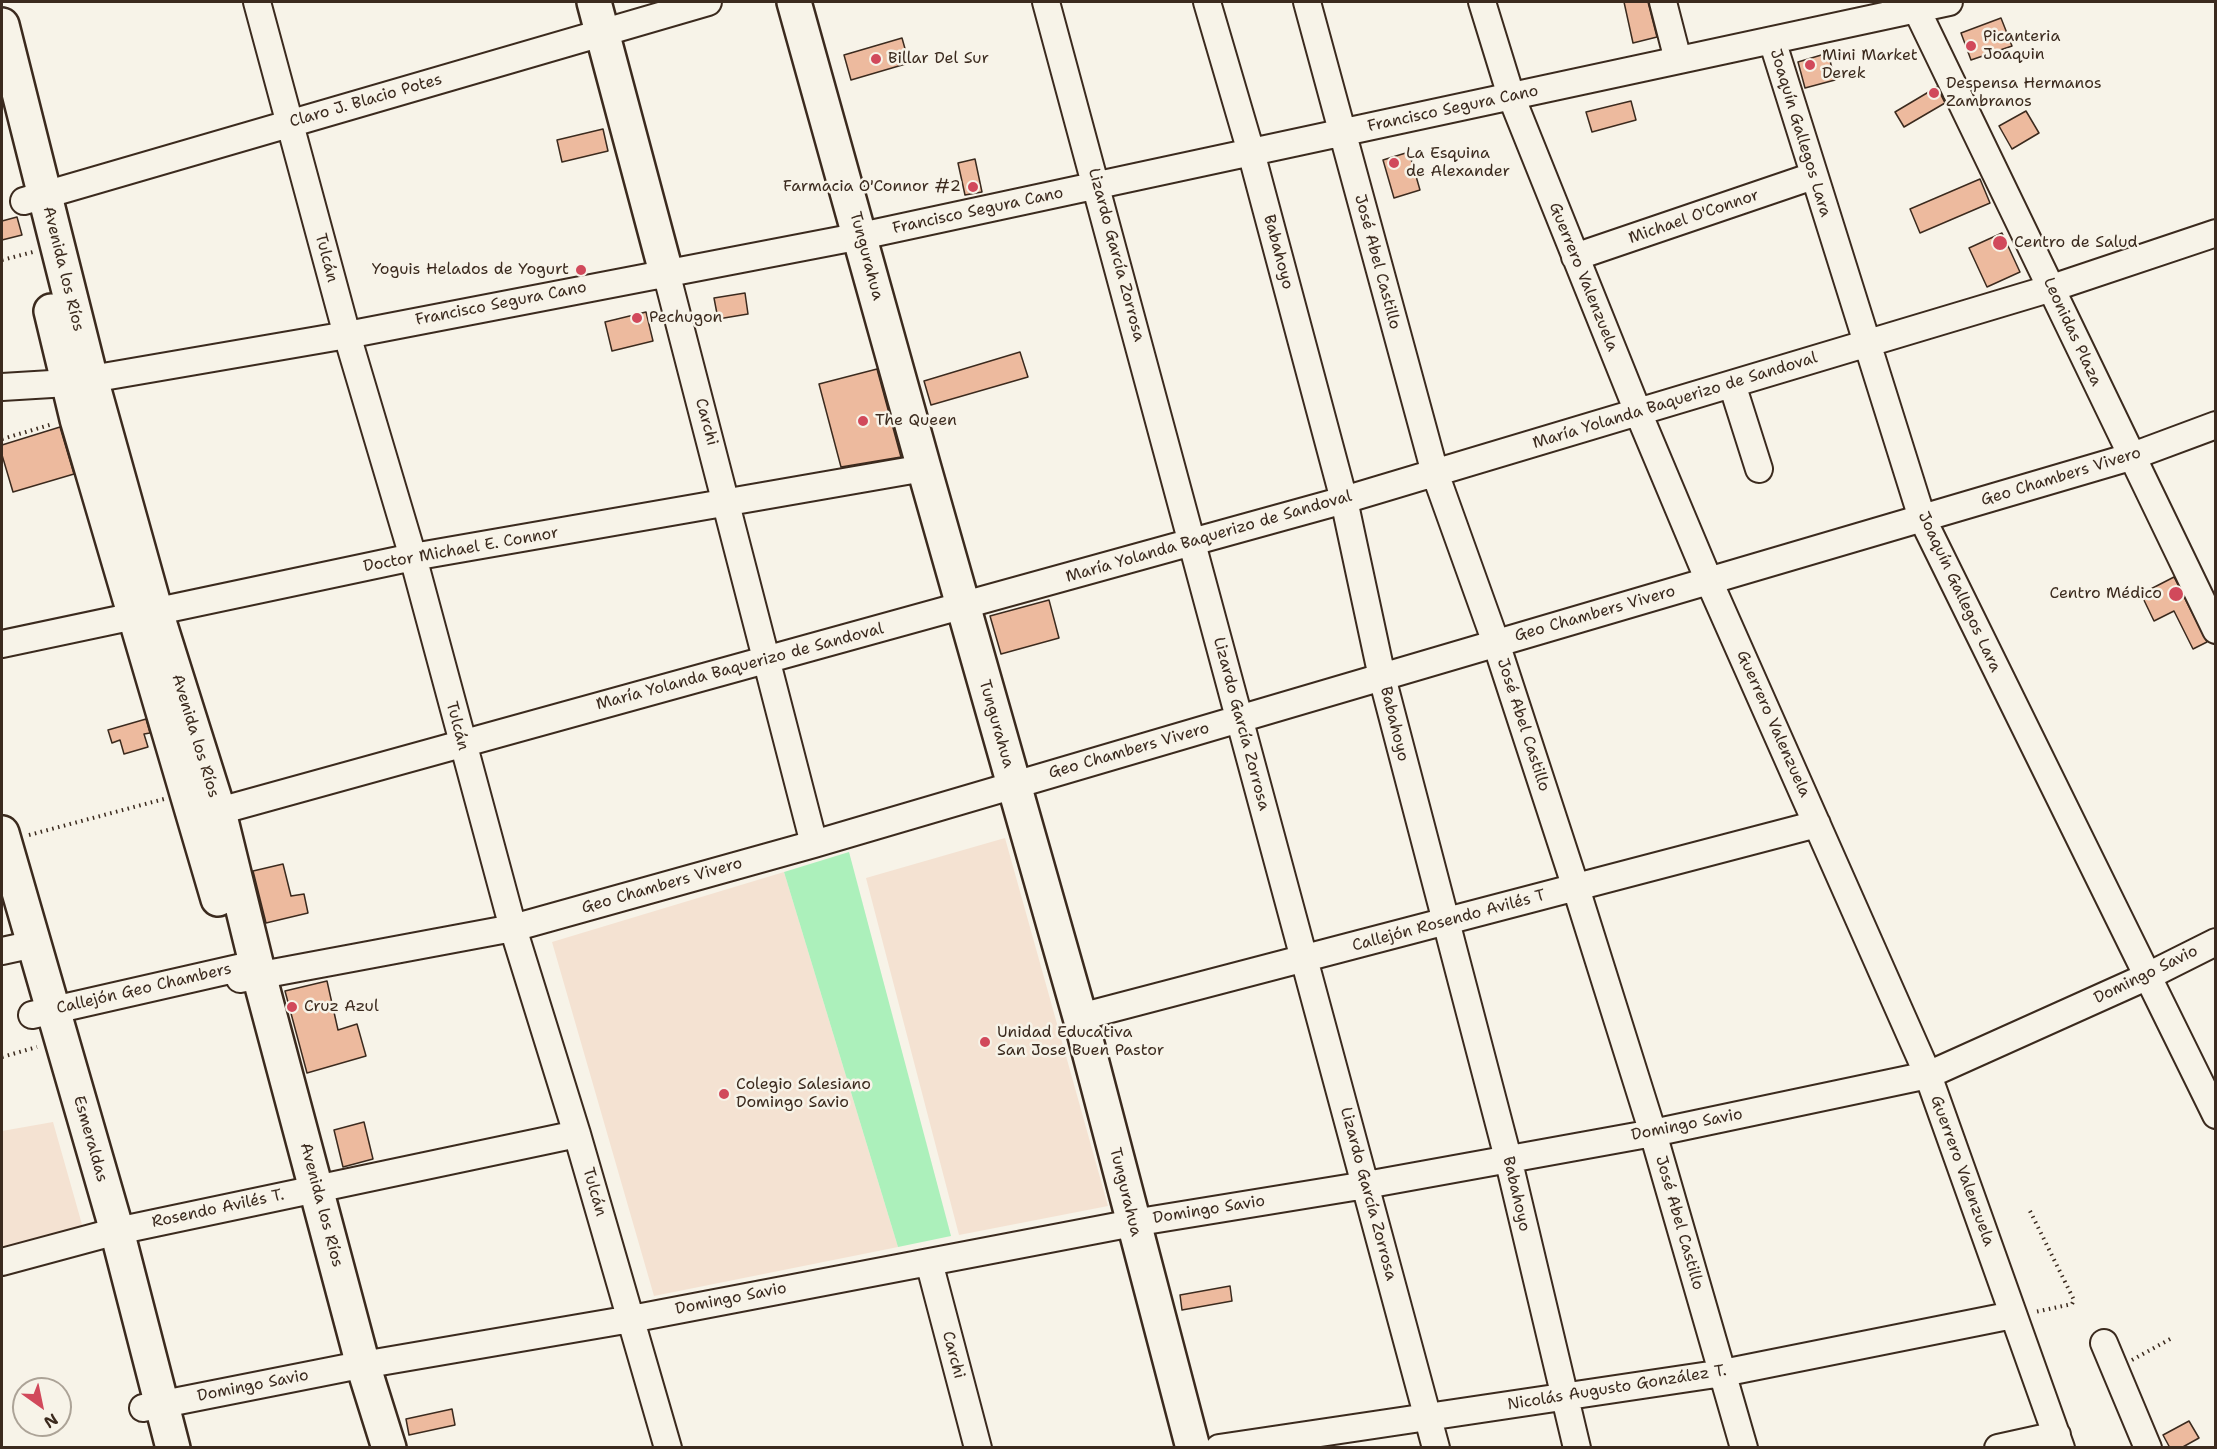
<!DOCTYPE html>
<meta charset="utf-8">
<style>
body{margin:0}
#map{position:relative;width:2217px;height:1449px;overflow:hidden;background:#f7f3e8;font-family:"Shantell Sans",sans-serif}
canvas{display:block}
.frame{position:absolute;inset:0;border:3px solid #3b2a1e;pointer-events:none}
.north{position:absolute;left:12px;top:1377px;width:60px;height:60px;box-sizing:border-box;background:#f7f3e8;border:2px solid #aca397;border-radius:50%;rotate:147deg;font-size:16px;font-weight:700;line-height:24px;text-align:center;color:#3b2a1e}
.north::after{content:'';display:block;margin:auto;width:21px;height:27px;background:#d1495b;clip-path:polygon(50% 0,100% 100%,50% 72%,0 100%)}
</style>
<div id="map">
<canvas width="2217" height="1449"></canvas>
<div class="frame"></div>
<div class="north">N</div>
</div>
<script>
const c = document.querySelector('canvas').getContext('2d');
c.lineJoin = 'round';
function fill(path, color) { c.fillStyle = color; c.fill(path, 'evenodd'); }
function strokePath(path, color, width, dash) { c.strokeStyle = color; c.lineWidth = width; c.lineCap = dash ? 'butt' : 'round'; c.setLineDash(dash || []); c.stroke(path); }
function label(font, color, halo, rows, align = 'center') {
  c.font = font + ' "Shantell Sans",sans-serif'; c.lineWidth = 5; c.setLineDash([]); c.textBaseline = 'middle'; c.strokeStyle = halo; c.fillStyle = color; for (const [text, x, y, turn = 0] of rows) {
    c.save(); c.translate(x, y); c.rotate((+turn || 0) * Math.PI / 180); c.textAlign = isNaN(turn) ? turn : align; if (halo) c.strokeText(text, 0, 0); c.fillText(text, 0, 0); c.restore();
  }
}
fill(new Path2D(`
 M1005,838L1108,1206L959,1235L866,878Z
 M784,872L898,1247L654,1296L552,942Z
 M53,1122L83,1228L2,1251V1131Z`), '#f4e2d2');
fill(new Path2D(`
 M849,852L951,1236L898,1247L784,872Z`), '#acf0bb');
const building = new Path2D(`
 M1624,2H1648L1657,37L1633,43Z
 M2001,18L2012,46L1971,60L1961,33Z
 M902,38L909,63L851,80L844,55Z
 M1828,53L1835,80L1805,88L1798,62Z
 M1937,87L1945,103L1904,127L1895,112Z
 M1631,101L1636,120L1592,132L1586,112Z
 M2026,111L2039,133L2012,149L1999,126Z
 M603,129L608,151L562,162L557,140Z
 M1409,152L1420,190L1394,198L1383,160Z
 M975,159L982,192L965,195L958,163Z
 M1980,179L1990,203L1920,233L1910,209Z
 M17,217L22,235L2,240V221Z
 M2002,233L2020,272L1987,287L1969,248Z
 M745,293L748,314L718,319L714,298Z
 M646,312L653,341L612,351L605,322Z
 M1020,352L1028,377L931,405L924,381Z
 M877,369L901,457L841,467L819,384Z
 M60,427L74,474L13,492L2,455V445Z
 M2174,577L2207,642L2193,649L2174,611L2154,621L2141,594Z
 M1049,600L1059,638L1001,654L990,616Z
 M146,719L150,733L144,734L148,747L124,754L120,740L112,743L108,730Z
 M283,864L291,896L304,894L308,913L266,923L253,871Z
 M327,981L338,1030L357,1024L366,1056L307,1073L285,991Z
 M364,1122L373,1159L343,1167L334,1130Z
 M1230,1286L1232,1301L1182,1310L1180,1295Z
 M452,1409L455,1425L409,1435L406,1419Z
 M2189,1421L2199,1438L2181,1448H2170L2163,1435Z`);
fill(building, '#edba9e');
strokePath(building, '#3b2a1e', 1.5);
const minor = new Path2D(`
 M257,2L347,335L413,557L513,928L577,1134L668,1448
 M1046,2L1436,1448
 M1207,2L1251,152L1344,500L1382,677L1508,1158L1577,1448
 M1307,2L1435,473L1496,643L1576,888L1653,1133L1744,1448
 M1482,2L1511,96L1638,412L1709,581L1928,1075L2061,1448
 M1663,2L1678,60
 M1913,2L2216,630
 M1772,40L1922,518L2216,1115
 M24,201L708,2
 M1575,257L1813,176
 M666,272L814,844
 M1732,384L1759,469
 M2,387L68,383L347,335L861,236L1949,2
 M2,644L413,557L924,468
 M201,816L1344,500L2052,288L2216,233
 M2,951L34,944
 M240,979L513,928L814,844L2130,457L2216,425
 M32,1015L256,964
 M1080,1017L1817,824
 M2,1262L117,1231L577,1134
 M929,1262L978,1448
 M2104,1343L2148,1448
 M143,1408L345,1368L631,1319L1133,1223L1366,1185L1653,1133L1928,1075L2146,977L2216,942
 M1219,1448L1723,1373L2013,1315
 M1998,1448L2057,1435`);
const major = new Path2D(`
 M594,2L666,272
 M794,2L924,468L1080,1017L1193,1448
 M2,25L91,379L156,612L219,812L259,975L363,1365L389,1448
 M51,311L77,419L218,899
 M2,833L117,1231L173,1448`);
strokePath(minor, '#3b2a1e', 30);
strokePath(major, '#3b2a1e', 38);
strokePath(new Path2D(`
 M2,260L33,252
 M2,439L53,424
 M29,835L164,799
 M2,1057L37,1047
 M2030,1211L2074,1300L2072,1304L2035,1312
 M2132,1360L2174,1337`), '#3b2a1e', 4, [1.5, 4.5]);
strokePath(minor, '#f7f3e8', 26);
strokePath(major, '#f7f3e8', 33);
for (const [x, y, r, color] of [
 [1971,46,6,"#d1495b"],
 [876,59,6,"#d1495b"],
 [1810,65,6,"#d1495b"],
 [1934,93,6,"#d1495b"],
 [1394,163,6,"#d1495b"],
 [973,187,6,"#d1495b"],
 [2000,243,8,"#d1495b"],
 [581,270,6,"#d1495b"],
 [637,318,6,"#d1495b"],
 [863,421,6,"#d1495b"],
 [2176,594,8,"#d1495b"],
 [292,1007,6,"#d1495b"],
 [985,1042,6,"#d1495b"],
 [724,1094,6,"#d1495b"]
]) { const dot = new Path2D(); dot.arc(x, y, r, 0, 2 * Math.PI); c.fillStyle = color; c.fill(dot); strokePath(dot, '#f7f3e8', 2); }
label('16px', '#3b2a1e', '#f7f3e8', [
 ["Picanteria",1983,37],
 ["Joaquin",1983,55],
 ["Mini Market",1822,56],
 ["Derek",1822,74],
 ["Billar Del Sur",888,59],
 ["Despensa Hermanos",1946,84],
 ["Zambranos",1946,102],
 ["La Esquina",1406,154],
 ["de Alexander",1406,172],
 ["Farmacia O'Connor #2",961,187,"right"],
 ["Centro de Salud",2014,243],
 ["Yoguis Helados de Yogurt",569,270,"right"],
 ["Pechugon",649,318],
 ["The Queen",875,421],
 ["Centro Médico",2162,594,"right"],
 ["Cruz Azul",304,1007],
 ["Unidad Educativa",997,1033],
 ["San Jose Buen Pastor",997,1051],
 ["Colegio Salesiano",736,1085],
 ["Domingo Savio",736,1103]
], 'left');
label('16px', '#3b2a1e', '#f7f3e8', [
 ["Claro J. Blacio Potes",366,101,-16],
 ["Francisco Segura Cano",1453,109,-12],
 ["Joaquín Gallegos Lara",1800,133,73],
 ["Francisco Segura Cano",978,211,-12],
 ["Michael O'Connor",1694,217,-19],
 ["Babahoyo",1278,252,75],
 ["Lizardo García Zorrosa",1116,255,75],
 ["Tungurahua",866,256,75],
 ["Tulcán",326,258,75],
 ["José Abel Castillo",1377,262,75],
 ["Avenida los Ríos",63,269,76],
 ["Guerrero Valenzuela",1583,277,68],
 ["Francisco Segura Cano",501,304,-11],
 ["Leonidas Plaza",2072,332,65],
 ["María Yolanda Baquerizo de Sandoval",1675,401,-17],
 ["Carchi",706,422,75],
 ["Geo Chambers Vivero",2061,477,-17],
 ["María Yolanda Baquerizo de Sandoval",1209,537,-16],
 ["Doctor Michael E. Connor",461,550,-10],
 ["Joaquín Gallegos Lara",1959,592,65],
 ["Geo Chambers Vivero",1595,614,-16],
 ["María Yolanda Baquerizo de Sandoval",740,667,-15],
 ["Tungurahua",996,724,74],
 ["Lizardo García Zorrosa",1241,724,75],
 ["Babahoyo",1394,724,76],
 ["Guerrero Valenzuela",1773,724,66],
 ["José Abel Castillo",1523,725,72],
 ["Tulcán",457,726,75],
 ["Avenida los Ríos",195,736,73],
 ["Geo Chambers Vivero",1129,751,-16],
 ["Geo Chambers Vivero",662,886,-16],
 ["Callejón Rosendo Avilés T",1449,921,-15],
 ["Domingo Savio",2146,975,-26],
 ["Callejón Geo Chambers",144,989,-13],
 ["Domingo Savio",1687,1125,-11],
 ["Esmeraldas",90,1139,74],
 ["Guerrero Valenzuela",1962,1171,70],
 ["Tulcán",594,1192,74],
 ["Tungurahua",1125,1192,76],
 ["Lizardo García Zorrosa",1368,1194,75],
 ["Babahoyo",1516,1194,77],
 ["Avenida los Ríos",321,1205,75],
 ["Rosendo Avilés T.",218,1209,-12],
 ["Domingo Savio",1209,1210,-9],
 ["José Abel Castillo",1679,1223,74],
 ["Domingo Savio",731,1299,-11],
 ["Carchi",953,1355,75],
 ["Domingo Savio",253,1386,-11],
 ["Nicolás Augusto González T.",1617,1388,-9]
]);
</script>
